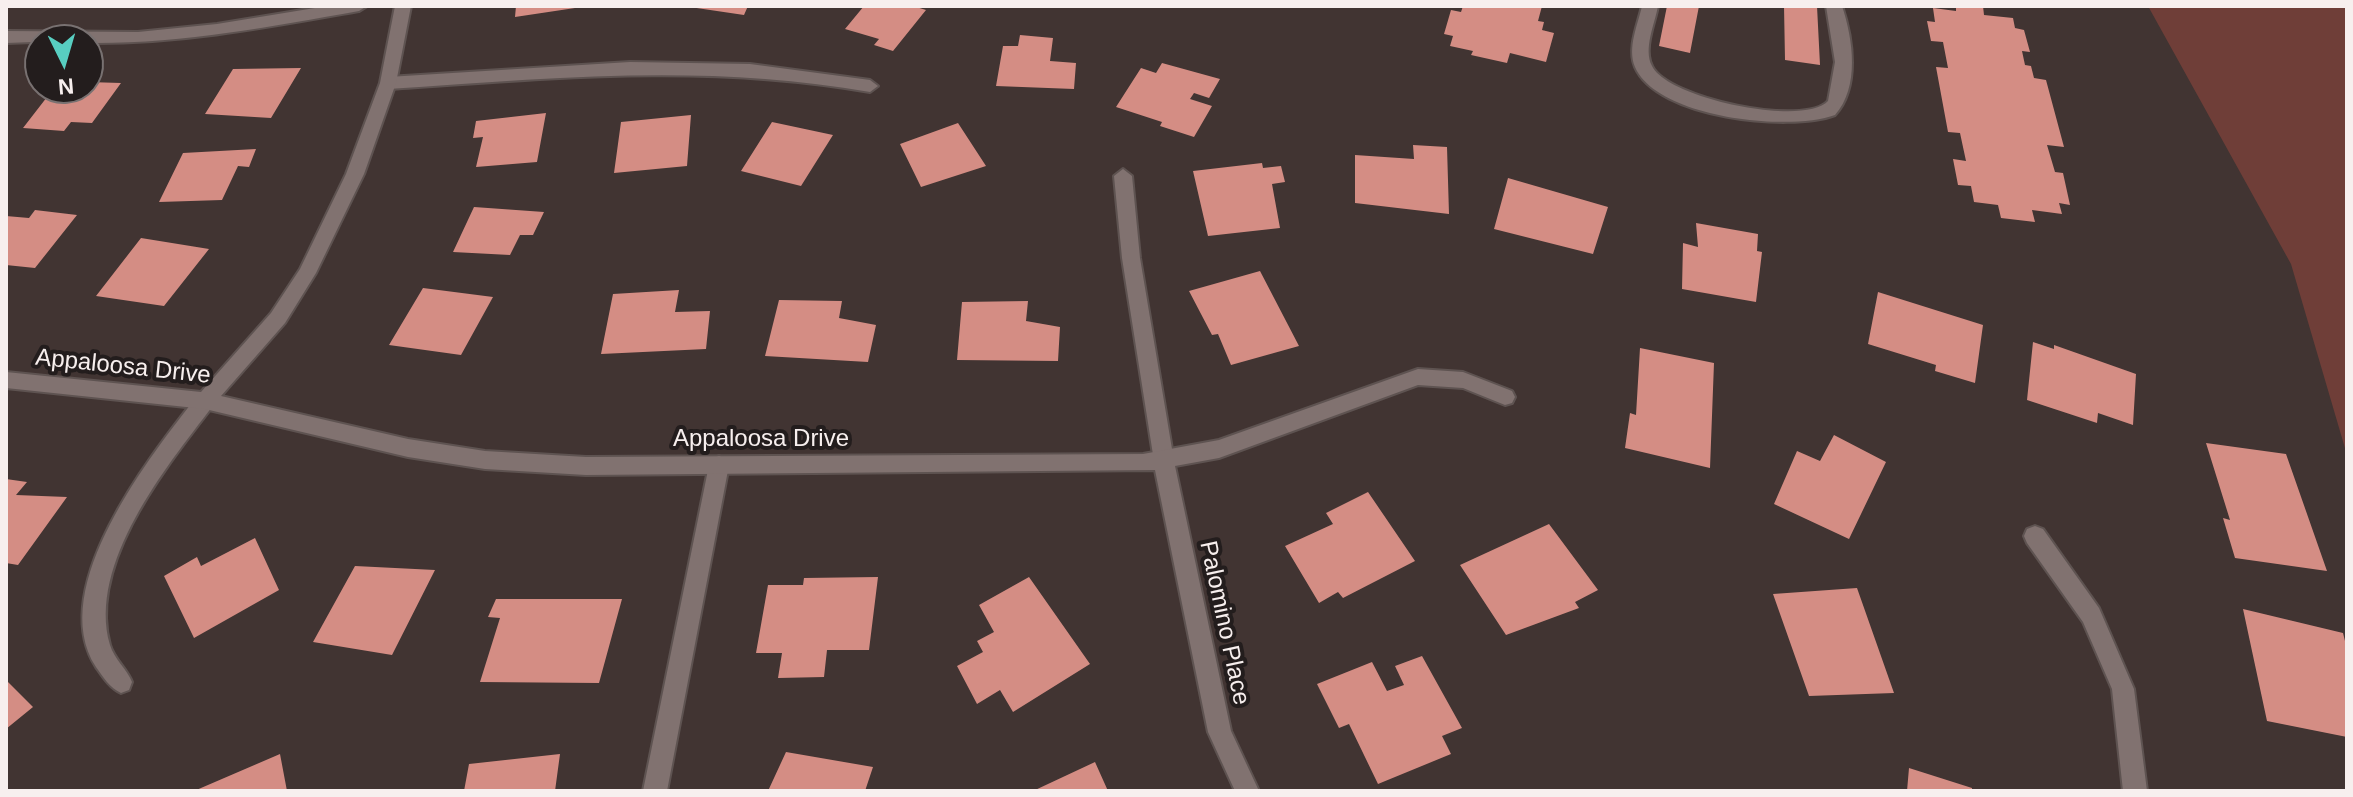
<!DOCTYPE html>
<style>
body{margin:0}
#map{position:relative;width:2353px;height:797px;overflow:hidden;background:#413432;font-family:Helvetica,sans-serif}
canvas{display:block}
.frame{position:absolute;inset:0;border:8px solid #f7efee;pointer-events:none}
.north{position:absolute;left:24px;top:24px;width:80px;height:80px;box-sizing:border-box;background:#231d1d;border:2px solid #787171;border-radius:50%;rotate:175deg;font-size:22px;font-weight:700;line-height:32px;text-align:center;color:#f7efee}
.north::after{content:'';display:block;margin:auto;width:28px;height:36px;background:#58cec1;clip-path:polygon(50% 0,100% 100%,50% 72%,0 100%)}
</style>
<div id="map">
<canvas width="2353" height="797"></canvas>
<div class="frame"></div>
<div class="north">N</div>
</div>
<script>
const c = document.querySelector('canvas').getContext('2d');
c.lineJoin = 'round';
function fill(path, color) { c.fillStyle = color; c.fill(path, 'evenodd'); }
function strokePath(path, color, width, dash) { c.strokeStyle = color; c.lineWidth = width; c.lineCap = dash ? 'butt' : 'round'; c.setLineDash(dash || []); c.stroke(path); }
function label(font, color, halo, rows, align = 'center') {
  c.font = font + ' Helvetica,sans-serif'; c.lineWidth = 8; c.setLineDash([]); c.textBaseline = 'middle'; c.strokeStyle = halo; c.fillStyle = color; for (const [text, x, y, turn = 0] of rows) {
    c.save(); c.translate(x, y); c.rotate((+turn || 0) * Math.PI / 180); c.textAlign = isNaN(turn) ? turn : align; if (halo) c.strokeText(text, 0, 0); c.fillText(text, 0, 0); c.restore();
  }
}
fill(new Path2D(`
 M2148,6H2347V455L2291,264Z`), '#6f3e38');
fill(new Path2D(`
 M516,6H575V8L515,17Z
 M683,6H748L744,15Z
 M864,6H913L926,10L893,51L874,45L879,39L845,29Z
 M1463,6H1542L1538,21L1544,22L1542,30L1554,33L1546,62L1510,53L1507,63L1471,55L1473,51L1450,46L1453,36L1444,34L1451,10L1461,12Z
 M1667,6H1699L1690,53L1659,46Z
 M1784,6H1817L1820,65L1785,60Z
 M1956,6H1983L1984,15L2013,18L2015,28L2024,30L2030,52L2022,51L2025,65L2031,66L2034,78L2046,80L2064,147L2047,145L2055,172L2063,173L2070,205L2059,203L2062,214L2032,210L2035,222L2001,218L1998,205L1974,202L1971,186L1958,185L1953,159L1966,161L1960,133L1948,132L1936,67L1948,68L1943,42L1931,41L1927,21L1935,22L1933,8L1956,11Z
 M1020,35L1053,38L1050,61L1076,63L1074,89L996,86L1003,46H1018Z
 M1162,63L1220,79L1209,98L1194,93L1190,99L1212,106L1194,137L1160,126L1162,122L1116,107L1141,68L1156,73Z
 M301,68L271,118L205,114L233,69Z
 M88,82L121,83L92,123L71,122L64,131L23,128L54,88H88Z
 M546,113L537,162L476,167L483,137L473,138L476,121Z
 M691,115L687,166L614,173L621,122Z
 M772,122L833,135L801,186L741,171Z
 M958,123L986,166L921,187L900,144Z
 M1413,145L1447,147L1449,214L1355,203V155L1414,159Z
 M256,149L249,167L238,166L222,200L159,202L183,153Z
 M1262,163L1263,168L1281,166L1285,182L1272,184L1280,228L1208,236L1193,171Z
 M1508,178L1608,207L1593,254L1494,229Z
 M474,207L544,212L533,235H520L510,255L453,252Z
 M35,210L77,215L35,268L6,265V216L29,218Z
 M1696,223L1758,234L1757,251L1762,252L1756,302L1682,289L1683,243L1698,247Z
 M141,238L209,249L164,306L96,296Z
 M1260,271L1299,346L1231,365L1218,334L1212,335L1189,291Z
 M423,288L493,297L461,355L389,345Z
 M679,290L675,312L710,311L706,349L601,354L613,294Z
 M1878,292L1983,325L1975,383L1935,371L1936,365L1868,344Z
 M779,300L842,301L839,318L876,325L868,362L765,356Z
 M1028,301L1026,321L1060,327L1058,361L957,360L962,302Z
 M2033,342L2054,349V345L2136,374L2133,425L2098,413L2097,423L2027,400Z
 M1640,348L1714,363L1710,468L1625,448L1630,413L1636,415Z
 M1834,435L1886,462L1849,539L1774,504L1797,451L1820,461Z
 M2206,443L2286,454L2327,571L2235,558L2223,518L2230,520Z
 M6,479L27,482L16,495L67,497L18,565L6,563Z
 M1368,492L1415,561L1343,598L1338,592L1319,603L1285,546L1333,524L1326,513Z
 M1549,524L1598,590L1575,602L1579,608L1506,635L1460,565Z
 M255,538L279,590L194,638L164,576L197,557L201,566Z
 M355,566L435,570L392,655L313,642Z
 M878,577L869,650H827L824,677L778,678L782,653H756L768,585H803L804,578Z
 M1029,577L1090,664L1013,712L1000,690L977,704L957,666L983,652L977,641L994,632L979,605Z
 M1857,588L1894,693L1809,696L1773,594Z
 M496,599H622L599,683L480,682L500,618L488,617Z
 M2243,609L2343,633L2347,649V737L2267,721Z
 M1422,656L1462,728L1442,736L1451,754L1378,784L1349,724L1339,728L1317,684L1372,662L1387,691L1404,685L1395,666Z
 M6,680L33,707L6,729Z
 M786,752L873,767L865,791H768Z
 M280,754L287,791H194Z
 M560,754L555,791H464L469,764Z
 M1095,762L1108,791H1033Z
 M1909,768L1972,788V791H1907Z`), '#d48d84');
const lane = new Path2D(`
 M327,6H367L359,11C269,27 180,44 88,43V40L6,43V31L138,32L217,24Z
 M630,62L750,64L870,80L878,86L870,92C705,63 553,78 388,89L380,83L388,77Z
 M1123,169L1132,176L1140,258L1174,461L1171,467L1164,470L1157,467L1154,461L1122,258L1114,176Z
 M205,393L212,395L215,401L212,407C166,467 87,564 110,645C114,659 127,669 132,682L129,690L121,693C110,688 103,677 96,667C45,588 151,455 198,395Z
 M719,456L726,459L729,465L667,791H643L709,465L712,459Z`);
const street = new Path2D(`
 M395,6H411L396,83L364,174L316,273L285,323L221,396L408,439L485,451L586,457L1143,454L1219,440L1418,369L1463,372L1512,391L1515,397L1512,403L1505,405L1463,388L1418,385L1219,458L1175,466L1231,731L1259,791H1235L1208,732L1155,470L586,475L485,469L408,457L205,409L6,388V372L201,392L271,313L300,269L346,174L380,83Z
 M1642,6H1658C1655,23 1643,49 1652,66C1668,99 1805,127 1828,101L1835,62L1826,6H1842C1853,39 1860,87 1835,115C1789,132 1657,118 1635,67C1627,48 1638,24 1642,6Z
 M2035,526L2043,529L2099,608L2134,689L2147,791H2123L2112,689L2083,622L2027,543L2024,536L2027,529Z`);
strokePath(lane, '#5e5351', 4);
strokePath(street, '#5e5351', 4);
fill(lane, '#817270');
fill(street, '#817270');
label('24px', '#f7efee', '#231d1d', [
 ["Appaloosa Drive",123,367,6],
 ["Appaloosa Drive",761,439],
 ["Palomino Place",1224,623,78]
]);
</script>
